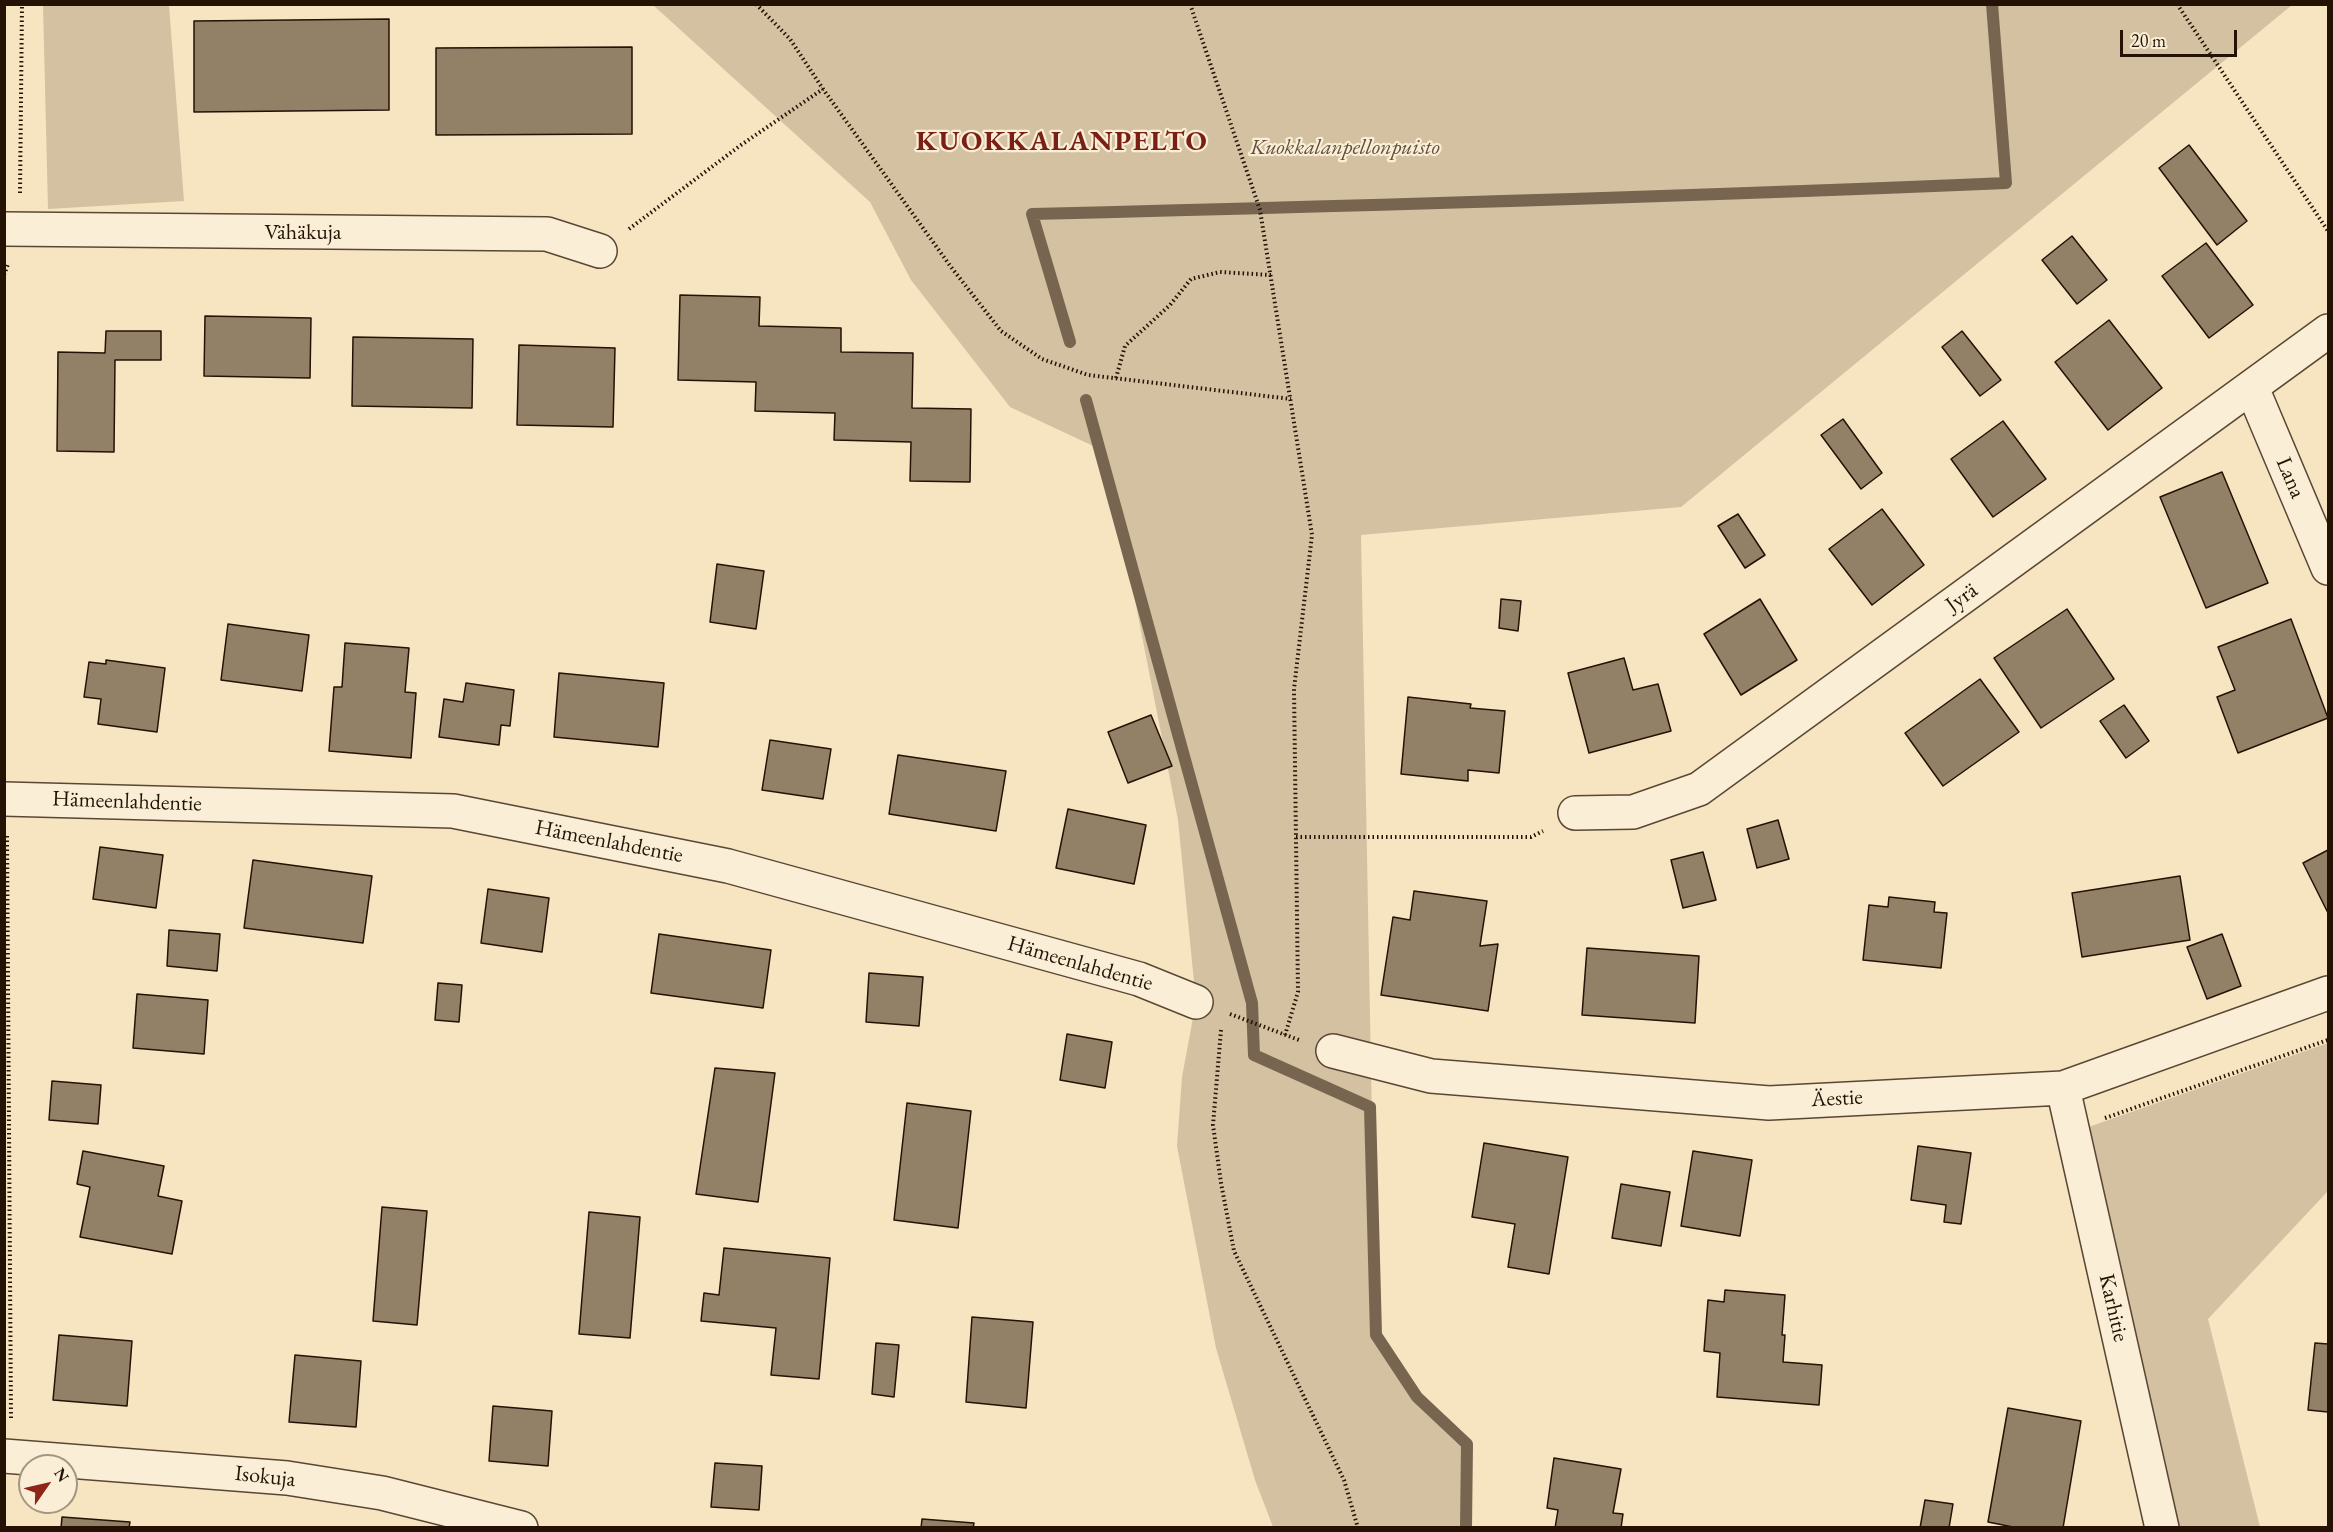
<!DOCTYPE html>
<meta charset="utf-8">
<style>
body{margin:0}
#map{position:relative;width:2333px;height:1532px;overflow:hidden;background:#f7e5c1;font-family:"EB Garamond",serif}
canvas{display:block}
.frame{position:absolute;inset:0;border:6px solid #241205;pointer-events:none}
.north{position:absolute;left:18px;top:1454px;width:60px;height:60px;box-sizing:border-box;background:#faeed7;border:2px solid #a49683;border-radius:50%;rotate:56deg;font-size:16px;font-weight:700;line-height:24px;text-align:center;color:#241205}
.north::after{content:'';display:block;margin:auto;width:21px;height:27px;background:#8f2418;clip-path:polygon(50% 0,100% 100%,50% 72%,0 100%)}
.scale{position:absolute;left:2120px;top:30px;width:117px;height:27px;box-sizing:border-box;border:3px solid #241205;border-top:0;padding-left:8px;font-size:18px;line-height:21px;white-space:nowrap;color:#241205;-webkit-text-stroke:4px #faeed7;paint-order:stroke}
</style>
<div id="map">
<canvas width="2333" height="1532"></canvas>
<div class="frame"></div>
<div class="north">N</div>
<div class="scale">20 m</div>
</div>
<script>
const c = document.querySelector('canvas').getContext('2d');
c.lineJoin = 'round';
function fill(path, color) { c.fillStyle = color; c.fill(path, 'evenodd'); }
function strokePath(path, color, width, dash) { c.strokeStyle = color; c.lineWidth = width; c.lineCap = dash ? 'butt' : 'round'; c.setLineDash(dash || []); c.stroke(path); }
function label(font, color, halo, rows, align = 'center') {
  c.font = font + ' "EB Garamond",serif'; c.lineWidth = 4.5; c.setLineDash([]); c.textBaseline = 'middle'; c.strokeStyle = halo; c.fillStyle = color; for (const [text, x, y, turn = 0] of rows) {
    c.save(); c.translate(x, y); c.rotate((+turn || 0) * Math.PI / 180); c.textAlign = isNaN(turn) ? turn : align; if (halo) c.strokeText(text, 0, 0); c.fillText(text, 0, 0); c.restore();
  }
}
fill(new Path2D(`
 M43,5H169L184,201L48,209Z
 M653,5H2292L1681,507L1361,535L1376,1335L1417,1397L1467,1444L1466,1527H1273L1255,1480L1216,1348L1177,1146L1182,1077L1196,1002L1178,820L1106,452L1010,407L911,280L870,202Z
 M2328,1043V1191L2208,1319L2260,1527H2164L2077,1131Z`), '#d3c1a1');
strokePath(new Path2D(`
 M1070,342L1032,214C1357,206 1681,197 2006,183L1992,4
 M1086,400L1252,1003L1254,1055L1370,1107L1376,1335L1417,1397L1467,1444L1466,1528`), '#77654f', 12);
const building = new Path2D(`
 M389,19V110L194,112V21Z
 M632,47V134L436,135V48Z
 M2189,145L2247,221L2217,245L2159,168Z
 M2072,236L2107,280L2077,304L2042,260Z
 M2206,243L2253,305L2209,338L2162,276Z
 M680,295L760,297L759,326L841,328V352L913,353L912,408L971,409L970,482L910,481L911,442L834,440L835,413L755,411L756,382L678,380Z
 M205,316L311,318L310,378L204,376Z
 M2109,320L2162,388L2108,430L2055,362Z
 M106,331H161V360H115L114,452L57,451L58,352L105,353Z
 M1962,331L2001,380L1980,396L1942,347Z
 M353,337L473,339L472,408L352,406Z
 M519,345L615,348L613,427L517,425Z
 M1843,419L1882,473L1861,489L1821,435Z
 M2003,421L2046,479L1993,517L1951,459Z
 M2222,472L2268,583L2206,608L2160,497Z
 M1882,509L1924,565L1872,605L1829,549Z
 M1738,514L1765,555L1745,568L1718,526Z
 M717,564L764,571L756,629L710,622Z
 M1501,599L1521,601L1518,631L1499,628Z
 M1760,599L1797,660L1741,695L1704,634Z
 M2067,609L2114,679L2041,728L1994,658Z
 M2291,619L2328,718L2238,753L2217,697L2235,690L2218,647Z
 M228,624L309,635L302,691L221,680Z
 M345,643L409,648L405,692L416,693L411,758L329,751L334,687H342Z
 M1624,658L1633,690L1658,684L1671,731L1589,753L1568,673Z
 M106,660L165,668L157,732L98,724L101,699L84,697L89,662L106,664Z
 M559,673L664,683L658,747L554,737Z
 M1980,679L2019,732L1943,786L1905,733Z
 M466,683L514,690L510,726L501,725L499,745L439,737L444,699L463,702Z
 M1408,697L1471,704L1470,708L1505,711L1499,773L1468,770V781L1401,774Z
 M2124,705L2149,741L2126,758L2100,721Z
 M1151,715L1172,766L1128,783L1108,732Z
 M770,740L831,749L823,799L762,790Z
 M898,755L1006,771L996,831L889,814Z
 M1068,809L1146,825L1134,884L1056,868Z
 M1778,820L1789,859L1757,868L1747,829Z
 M100,847L163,855L156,908L93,899Z
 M2328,850V913L2303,863Z
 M1703,852L1716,900L1683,908L1671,860Z
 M253,860L372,876L363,943L244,928Z
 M2180,876L2190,940L2082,957L2072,893Z
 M488,889L549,898L542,952L481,943Z
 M1414,891L1487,901L1480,946L1498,944L1488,1011L1381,995L1393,917L1410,920Z
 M1889,897L1935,902L1934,912L1947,913L1941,968L1863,960L1869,905L1888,907Z
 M169,930L220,934L217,971L167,966Z
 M659,934L771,950L763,1008L651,993Z
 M2222,934L2241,986L2207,999L2187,947Z
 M1587,948L1699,956L1695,1023L1582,1015Z
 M869,973L923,977L919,1026L866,1022Z
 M438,983L462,985L459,1022L435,1020Z
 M137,994L208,1000L204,1054L133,1048Z
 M1067,1034L1112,1042L1105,1088L1060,1080Z
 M715,1068L775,1073L758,1202L696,1194Z
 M52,1081L101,1085L98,1124L49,1120Z
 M907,1103L971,1111L958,1228L894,1220Z
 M1484,1143L1568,1157L1549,1274L1508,1267L1515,1224L1472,1217Z
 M1918,1146L1971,1153L1961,1224L1944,1222L1946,1205L1911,1200Z
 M83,1151L164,1166L158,1196L182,1201L172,1254L80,1237L90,1187L77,1184Z
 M1693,1151L1752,1160L1740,1236L1681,1226Z
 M1621,1184L1670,1192L1661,1246L1612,1238Z
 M382,1207L427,1211L417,1325L373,1321Z
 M589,1212L640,1217L630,1338L579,1334Z
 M724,1248L830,1258L819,1379L771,1375L776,1328L701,1321L704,1293L719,1295Z
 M1725,1290L1785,1295L1782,1335H1785L1783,1362L1822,1365L1819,1405L1717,1397L1720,1353L1704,1351L1708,1300L1724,1302Z
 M972,1317L1033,1322L1026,1408L966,1402Z
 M59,1335L132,1341L127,1406L53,1400Z
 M876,1343L899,1345L894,1397L872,1394Z
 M2315,1343L2328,1344V1412L2308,1410Z
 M295,1355L361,1361L356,1427L289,1422Z
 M493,1406L552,1411L548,1466L489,1461Z
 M2008,1408L2081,1421L2063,1528H2018L1988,1522Z
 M1554,1458L1621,1469L1613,1513L1623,1514L1621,1528H1555L1558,1510L1547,1508Z
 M715,1463L762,1466L759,1510L711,1507Z
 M1925,1500L1953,1504L1949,1528H1920Z
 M62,1517L130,1522L129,1528H61Z
 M922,1519L974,1523L973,1528H921Z`);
fill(building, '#928067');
strokePath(building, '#241205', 1.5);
const street = new Path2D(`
 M4,229L547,234L600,251
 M2252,388L2328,568
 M4,799L453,811L728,866L1139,979L1196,1002
 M1575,813L1633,812L1699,789L2328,331
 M1333,1051L1431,1076L1769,1103L2063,1088L2328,993
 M2063,1088L2162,1528
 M4,1456L287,1478L382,1493L521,1528`);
strokePath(street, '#594734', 36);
strokePath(new Path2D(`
 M756,4L790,39L823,89L951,267L1001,331L1042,359L1088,375L1291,399
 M1190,4L1260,210L1312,535L1294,689L1298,992L1285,1035
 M2177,4L2328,231
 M20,193L22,4
 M629,229L741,145L823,89
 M4,275L8,264
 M1116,378L1125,346L1170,305L1191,279L1220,272L1271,275
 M7,836L11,1419
 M1296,837H1531L1543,831
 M1230,1014L1299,1040
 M1221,1030L1213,1125L1221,1183L1234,1251L1344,1480L1358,1528
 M2105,1118L2328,1040`), '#241205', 4, [1.5, 3]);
strokePath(street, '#faeed7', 33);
label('italic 22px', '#614f3c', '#faeed7', [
 ["Kuokkalanpellonpuisto",1345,148]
]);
label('22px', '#241205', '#faeed7', [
 ["Vähäkuja",303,233],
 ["Lana",2290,478,67],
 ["Jyrä",1962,598,-36],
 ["Hämeenlahdentie",127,802,2],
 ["Hämeenlahdentie",609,842,11],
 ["Hämeenlahdentie",1080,964,16],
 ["Äestie",1837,1099,-3],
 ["Karhitie",2113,1308,77],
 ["Isokuja",265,1477,6]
]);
c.letterSpacing = '1.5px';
label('bold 28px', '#7a1f14', '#faeed7', [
 ["KUOKKALANPELTO",1062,142]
]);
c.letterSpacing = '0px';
</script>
